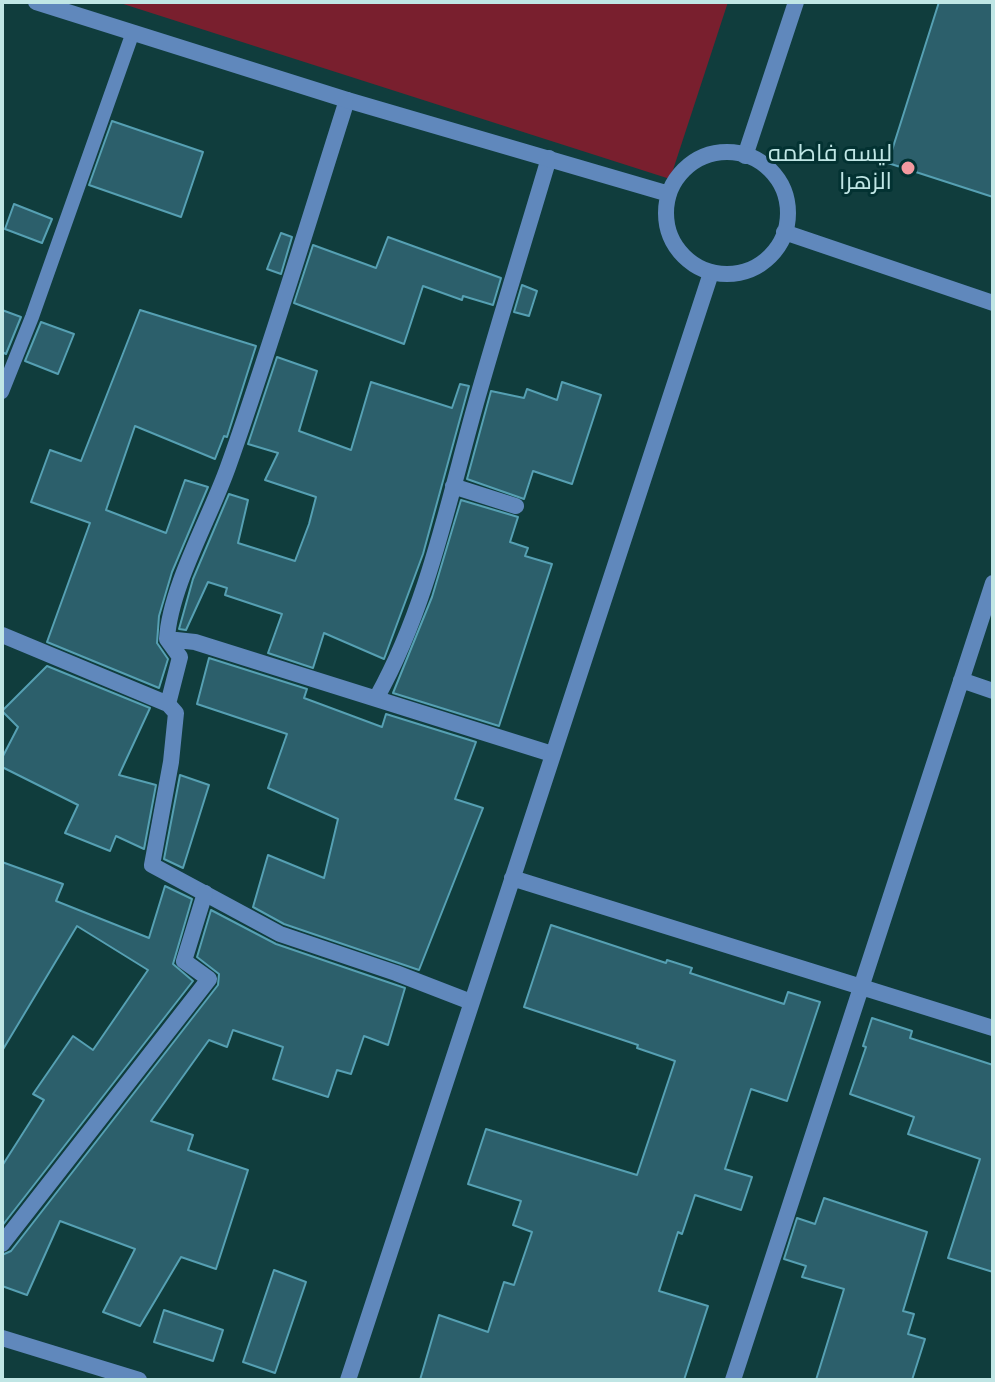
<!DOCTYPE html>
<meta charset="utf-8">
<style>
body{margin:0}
#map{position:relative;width:995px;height:1382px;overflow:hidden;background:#103d3d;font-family:Mulish,sans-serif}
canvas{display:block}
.frame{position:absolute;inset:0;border:4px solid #c0e6e5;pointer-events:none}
</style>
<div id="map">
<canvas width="995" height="1382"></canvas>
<div class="frame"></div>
</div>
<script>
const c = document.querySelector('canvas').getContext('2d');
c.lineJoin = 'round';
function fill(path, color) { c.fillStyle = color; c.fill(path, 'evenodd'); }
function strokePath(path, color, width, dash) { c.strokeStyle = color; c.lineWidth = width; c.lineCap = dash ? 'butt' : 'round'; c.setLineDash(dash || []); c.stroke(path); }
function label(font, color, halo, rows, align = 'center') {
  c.font = font + ' Mulish,Cairo,sans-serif'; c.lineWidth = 6; c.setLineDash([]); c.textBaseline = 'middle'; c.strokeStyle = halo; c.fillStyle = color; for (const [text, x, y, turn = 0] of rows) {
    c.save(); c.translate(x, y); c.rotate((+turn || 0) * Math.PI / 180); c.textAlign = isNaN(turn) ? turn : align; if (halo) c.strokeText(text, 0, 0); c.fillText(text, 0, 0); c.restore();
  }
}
fill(new Path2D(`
 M117,2H728L670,179Z`), '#791f2e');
const building = new Path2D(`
 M939,2H993V197L888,163Z
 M112,121L203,152L181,217L89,185Z
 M14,204L52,219L42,243L5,229Z
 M281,233L292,237L281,274L267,269Z
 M388,237L501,278L493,305L463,296L462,300L423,286L404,344L294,303L313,245L376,268Z
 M522,285L537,291L529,316L514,312Z
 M2,310L21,317L6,354L2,352Z
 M140,310L256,346L227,437L224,436L215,459L135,426L106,510L166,533L185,480L208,487L172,572L159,616L157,643L168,659L159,688L47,642L90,523L31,502L50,450L81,461Z
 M41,322L74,334L58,374L25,361Z
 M277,357L317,371L299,431L351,450L371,382L452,408L460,384L469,386L423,554L384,659L324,633L313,668L268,653L282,614L225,595L227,588L208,582L186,630L179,629L193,579L229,494L248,500L238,543L295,561L309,524L316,497L265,480L278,453L248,444Z
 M562,382L601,395L572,484L533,471L524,499L467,479L491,391L524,398L527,389L557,400Z
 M461,500L518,517L510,542L528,548L525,556L552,564L499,726L393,693L432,597Z
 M209,658L307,689L304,698L382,727L386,714L476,742L455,799L483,808L419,970L284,924L253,907L268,855L324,878L338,819L268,788L287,734L197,704Z
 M47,666L150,708L119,775L156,785L144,849L116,836L110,851L65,833L78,805L2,767V758L18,727L2,711Z
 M180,775L209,785L183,868L164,859Z
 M2,862L63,884L56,901L149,938L165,886L192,899L173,964L193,981L2,1226V1166L44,1100L33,1094L73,1036L93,1050L148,970L77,926L2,1051Z
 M211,910L276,944L405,988L388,1045L364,1036L351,1074L337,1070L328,1097L273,1079L283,1047L233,1030L227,1047L209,1040L151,1121L193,1135L188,1150L248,1170L216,1269L181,1257L140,1326L103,1312L135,1249L60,1221L27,1295L2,1286V1255L11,1251L218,985L219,974L197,957Z
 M551,925L666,963L667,960L692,968L690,973L784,1004L788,992L820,1002L787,1101L751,1089L725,1169L752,1177L741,1210L695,1195L682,1234L678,1232L659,1291L708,1306L684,1380H420L439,1315L488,1332L504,1282L514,1285L532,1232L513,1225L521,1201L468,1184L486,1129L637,1175L675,1061L637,1048L638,1045L524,1007Z
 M872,1018L912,1031L910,1038L993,1065V1272L948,1258L980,1159L908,1134L914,1117L850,1094L866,1047L863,1046Z
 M824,1198L927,1232L903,1311L914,1314L908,1334L925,1339L912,1380H816L844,1289L802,1277L806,1266L784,1259L797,1218L815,1224Z
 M274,1270L306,1282L275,1373L243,1362Z
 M164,1310L223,1330L213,1361L154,1342Z`);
fill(building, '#2c5f6b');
strokePath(building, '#56a0b3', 2);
strokePath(new Path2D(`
 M2,392L32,317L133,32`), '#6088bc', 14);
strokePath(new Path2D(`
 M347,100C308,223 271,346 228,467C210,518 170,587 167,639L180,657L168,704L176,713L171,762L152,865L280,934L396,973L471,1002
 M453,486L516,506
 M2,635L168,704
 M167,639L195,642L552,754
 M377,697C426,609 447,507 474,410C498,325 524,242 549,158`), '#6088bc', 16);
strokePath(new Path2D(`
 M745,156L796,2
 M961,680L993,691
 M512,878L993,1028
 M2,1244L209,979L184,961L205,893
 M2,1338L139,1380
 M348,1380L711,273
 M733,1380L993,583`), '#6088bc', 16);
strokePath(new Path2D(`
 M36,2L347,100L669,194
 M666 213a61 61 0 1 1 122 0a61 61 0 1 1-122 0Z
 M784,232L993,303`), '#6088bc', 16);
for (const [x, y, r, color] of [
 [908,168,8,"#f49aa0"]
]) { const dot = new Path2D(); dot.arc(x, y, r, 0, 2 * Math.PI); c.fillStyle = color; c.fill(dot); strokePath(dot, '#033232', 3); }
label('24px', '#c0e6e5', '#033232', [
 ["لیسه فاطمه",892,154],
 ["الزهرا",892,182]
], 'right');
</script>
